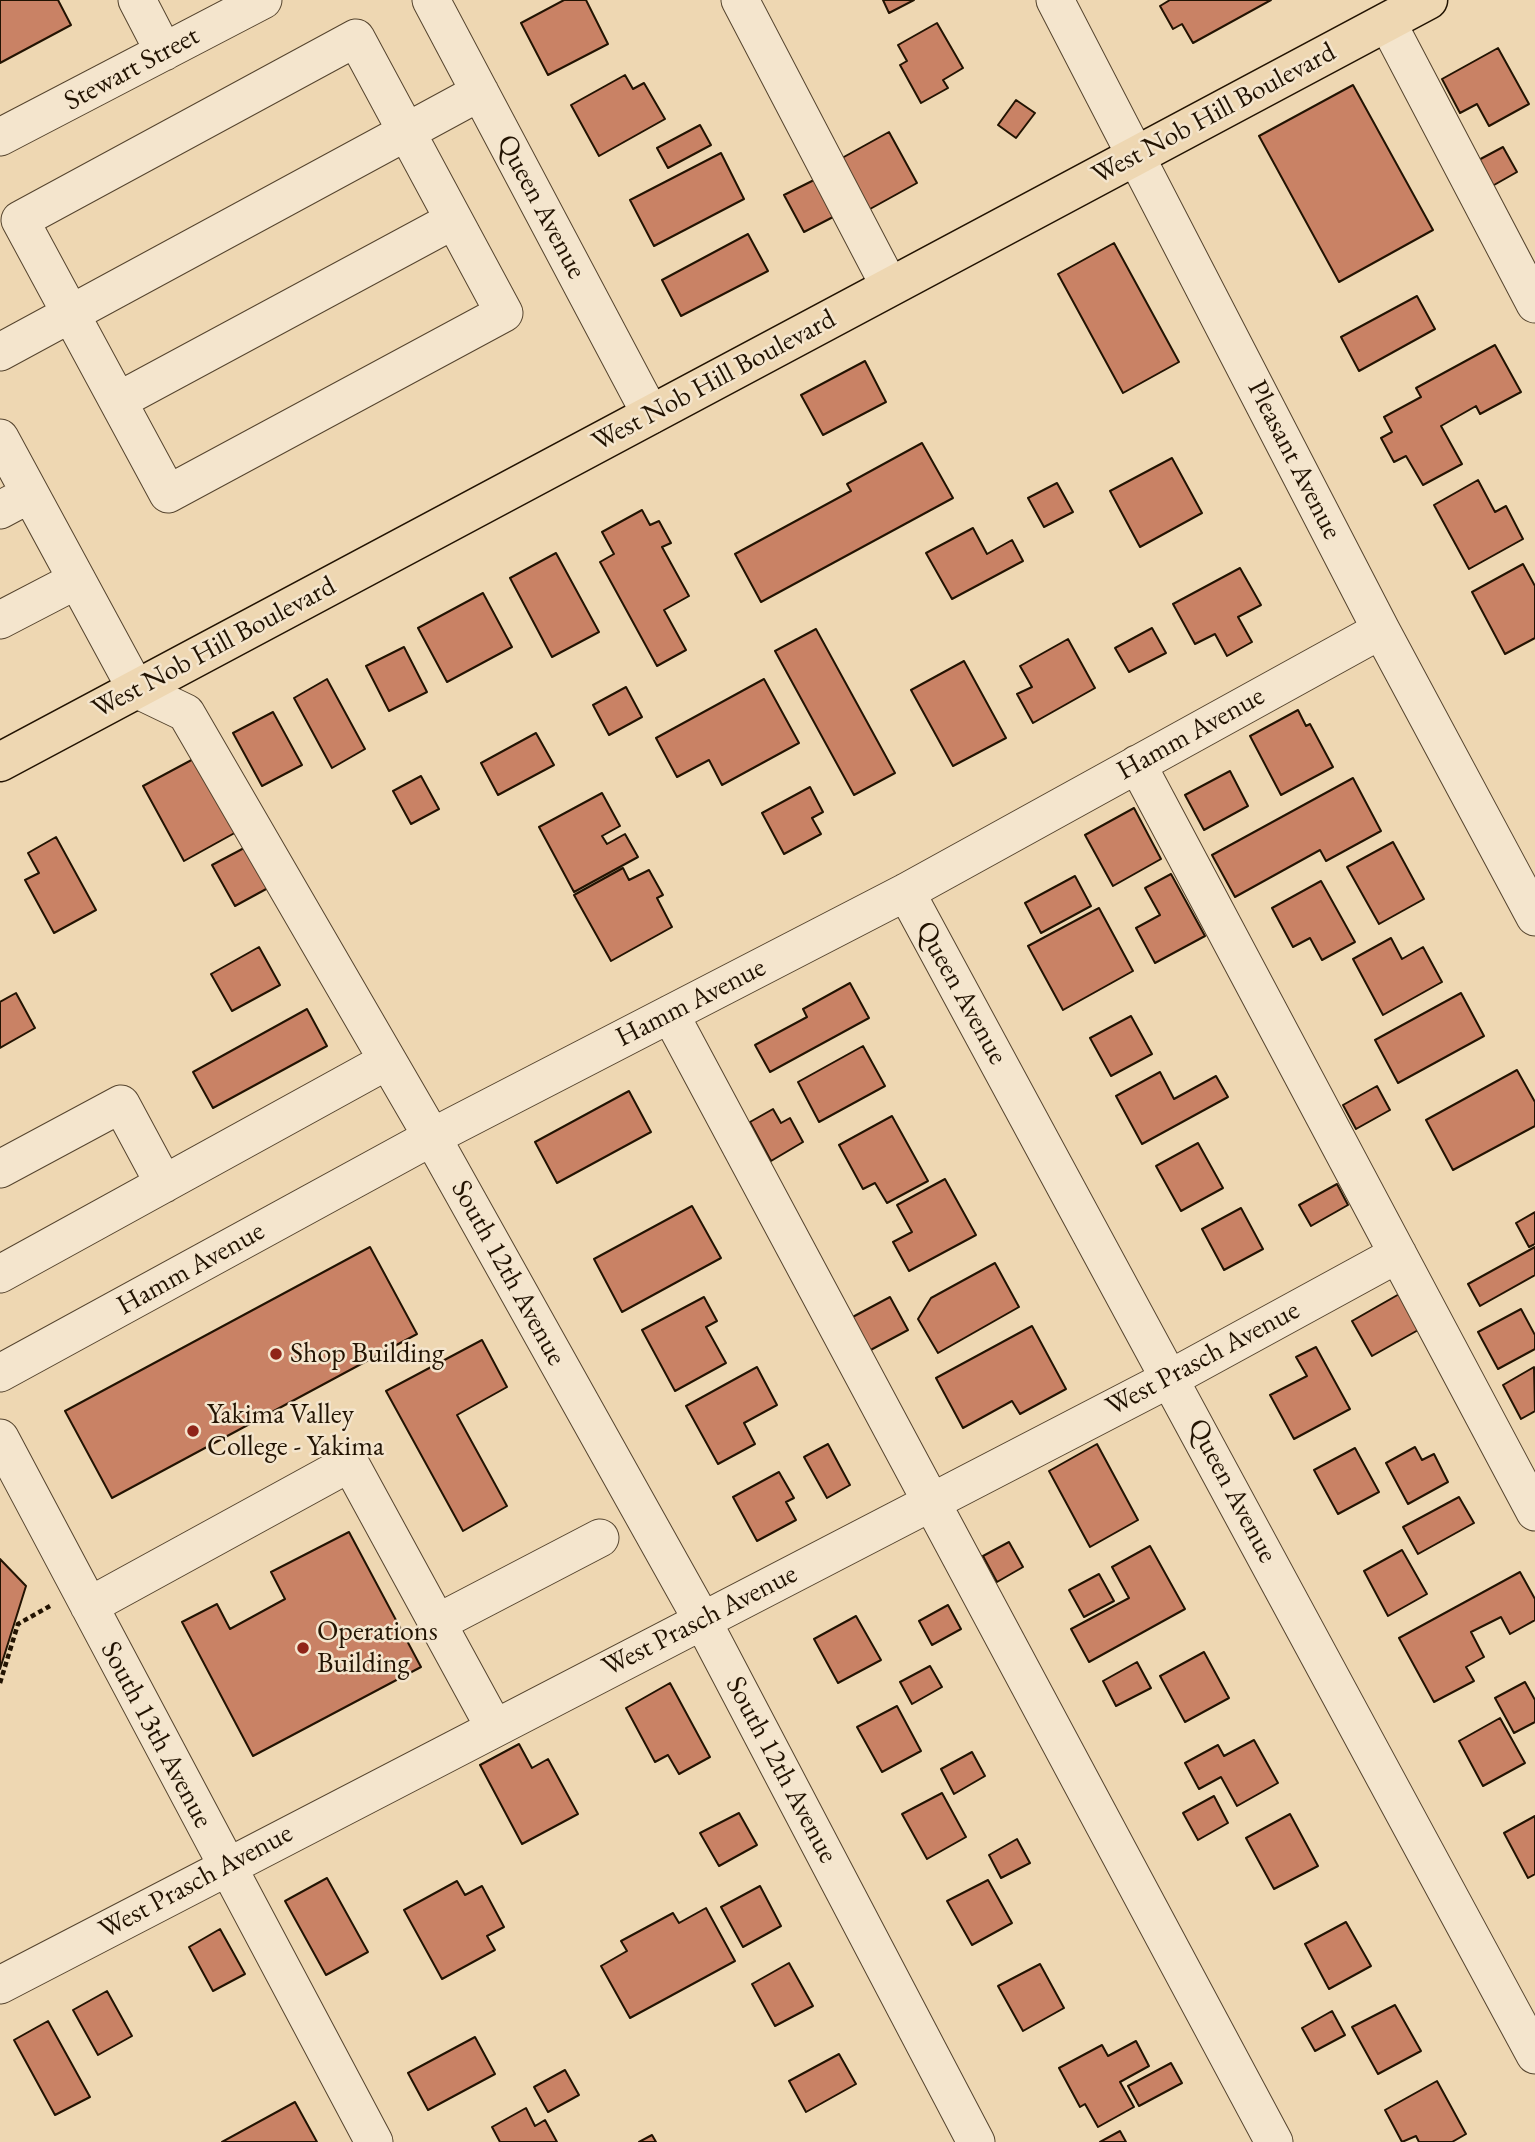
<!DOCTYPE html>
<style>
body{margin:0}
canvas{display:block;background:#eed7b2}
</style>
<canvas width="1535" height="2142"></canvas>
<script>
const c = document.querySelector('canvas').getContext('2d');
c.lineJoin = 'round';
function fill(path, color) { c.fillStyle = color; c.fill(path, 'evenodd'); }
function strokePath(path, color, width, dash) { c.strokeStyle = color; c.lineWidth = width; c.lineCap = dash ? 'butt' : 'round'; c.setLineDash(dash || []); c.stroke(path); }
function label(font, color, halo, rows, align = 'center') {
  c.font = font + ' "EB Garamond",serif'; c.lineWidth = 5; c.setLineDash([]); c.textBaseline = 'middle'; c.strokeStyle = halo; c.fillStyle = color; for (const [text, x, y, turn = 0] of rows) {
    c.save(); c.translate(x, y); c.rotate((+turn || 0) * Math.PI / 180); c.textAlign = isNaN(turn) ? turn : align; if (halo) c.strokeText(text, 0, 0); c.fillText(text, 0, 0); c.restore();
  }
}
const building = new Path2D(`
 M0,0H58L71,25L0,63Z
 M564,0H586L608,44L548,75L521,23Z
 M883,0H914L889,13Z
 M1170,0H1271L1193,43L1182,24L1173,29L1160,6Z
 M937,23L963,68L943,80L948,88L921,103L900,65L907,61L898,45Z
 M1498,48L1529,104L1489,126L1477,104L1460,113L1442,79Z
 M625,75L633,89L644,83L665,119L599,156L571,105Z
 M1353,85L1433,230L1339,282L1259,136Z
 M1016,100L1035,113L1016,138L998,125Z
 M700,125L711,145L668,168L657,148Z
 M889,132L917,183L861,214L833,163Z
 M1503,147L1517,172L1487,189L1473,163Z
 M721,153L744,199L654,246L630,200Z
 M816,179L835,216L804,232L784,195Z
 M748,234L768,271L681,316L662,280Z
 M1114,243L1179,362L1123,393L1058,274Z
 M1417,296L1435,329L1359,371L1341,337Z
 M1495,345L1521,392L1480,414L1476,406L1441,426L1462,464L1423,485L1406,456L1394,462L1381,438L1392,432L1384,417L1421,397L1416,388Z
 M865,361L886,402L823,435L801,395Z
 M922,443L953,498L761,602L735,554L851,491L847,484Z
 M1172,458L1202,513L1140,547L1110,491Z
 M1478,480L1495,512L1506,506L1523,539L1469,569L1434,505Z
 M1057,483L1073,512L1044,527L1028,498Z
 M642,510L650,525L659,521L671,543L662,547L689,596L664,610L686,650L657,666L600,562L614,554L602,532Z
 M973,528L987,554L1012,540L1023,561L952,599L926,553Z
 M556,553L599,632L552,657L510,578Z
 M1523,564L1535,586V638L1505,654L1472,592Z
 M1240,568L1261,605L1238,617L1252,642L1227,656L1215,634L1195,644L1173,604Z
 M483,593L512,647L447,682L418,628Z
 M1152,628L1166,653L1129,672L1115,648Z
 M816,629L895,773L854,795L775,651Z
 M1068,639L1095,688L1033,723L1017,694L1032,687L1020,666Z
 M404,647L427,692L389,711L366,666Z
 M964,661L1006,738L953,766L911,690Z
 M327,679L365,749L332,768L294,698Z
 M764,679L799,743L722,785L709,760L677,777L656,738Z
 M626,687L642,717L609,735L593,705Z
 M1298,710L1306,726L1310,724L1333,767L1281,795L1250,736Z
 M273,712L302,765L262,786L233,733Z
 M536,733L554,765L498,795L481,763Z
 M199,756L240,830L184,861L143,786Z
 M1230,771L1248,806L1204,830L1185,795Z
 M421,776L439,809L411,824L393,791Z
 M1353,778L1381,831L1326,861L1320,850L1235,897L1212,855Z
 M810,787L823,812L812,818L821,834L784,854L762,813Z
 M602,793L620,826L602,836L607,844L625,834L638,857L574,892L539,827Z
 M1134,808L1161,859L1113,886L1085,835Z
 M56,837L96,910L54,933L25,880L39,873L28,853Z
 M1393,842L1424,899L1379,924L1347,867Z
 M246,847L268,888L235,906L212,865Z
 M623,868L629,880L649,870L663,895L657,898L672,927L611,961L574,895Z
 M1171,874L1205,936L1155,963L1136,928L1160,915L1145,888Z
 M1075,876L1091,906L1041,933L1025,903Z
 M1321,881L1355,942L1322,960L1310,938L1293,947L1272,908Z
 M1099,908L1133,971L1063,1010L1028,946Z
 M1391,938L1402,959L1423,947L1442,982L1383,1015L1353,959Z
 M259,947L280,985L232,1011L211,974Z
 M850,983L869,1018L770,1072L755,1045L807,1017L803,1009Z
 M16,993L35,1028L0,1048V1002Z
 M1461,993L1484,1036L1398,1083L1375,1040Z
 M307,1009L327,1046L213,1108L193,1072Z
 M1131,1016L1152,1054L1111,1076L1090,1038Z
 M863,1046L885,1086L819,1122L798,1082Z
 M1517,1070L1535,1102V1126L1453,1170L1426,1120Z
 M1160,1072L1174,1099L1216,1076L1228,1097L1142,1144L1116,1096Z
 M1377,1086L1390,1110L1356,1129L1343,1105Z
 M629,1091L651,1132L557,1183L535,1142Z
 M773,1109L781,1123L790,1118L803,1142L771,1161L750,1122Z
 M892,1116L928,1181L887,1203L875,1183L863,1189L839,1145Z
 M1198,1143L1223,1188L1181,1211L1156,1166Z
 M945,1179L976,1235L909,1271L893,1242L912,1232L897,1205Z
 M1337,1184L1348,1205L1311,1226L1299,1205Z
 M692,1206L721,1258L622,1312L594,1259Z
 M1241,1208L1263,1249L1224,1270L1202,1229Z
 M1535,1212V1244L1529,1247L1516,1223Z
 M370,1247L417,1334L112,1498L65,1411Z
 M1535,1247V1275L1480,1306L1468,1284Z
 M995,1263L1019,1307L938,1353L918,1319L931,1298Z
 M1401,1293L1420,1329L1372,1356L1352,1321Z
 M704,1297L717,1321L706,1327L726,1363L675,1391L642,1330Z
 M890,1297L908,1330L865,1353L847,1320Z
 M1521,1309L1535,1335V1349L1498,1369L1478,1332Z
 M1032,1326L1066,1389L1020,1414L1012,1401L963,1428L936,1378Z
 M482,1340L507,1387L457,1415L507,1506L463,1531L386,1391Z
 M1316,1347L1350,1409L1294,1439L1270,1395L1307,1376L1296,1357Z
 M757,1367L777,1405L744,1423L755,1444L718,1464L686,1406Z
 M1534,1367L1535,1411L1521,1419L1503,1385Z
 M828,1444L850,1485L827,1498L804,1457Z
 M1097,1444L1138,1520L1090,1547L1049,1471Z
 M1415,1447L1422,1460L1434,1454L1448,1482L1408,1504L1386,1463Z
 M1355,1448L1379,1492L1338,1514L1314,1470Z
 M779,1472L794,1498L786,1502L796,1520L757,1541L733,1497Z
 M1459,1497L1474,1523L1418,1554L1403,1527Z
 M349,1532L421,1667L253,1756L182,1622L217,1604L230,1629L285,1599L271,1572Z
 M1009,1542L1023,1567L997,1582L983,1556Z
 M1150,1546L1185,1609L1089,1662L1071,1629L1129,1598L1112,1567Z
 M1402,1550L1427,1594L1388,1616L1364,1571Z
 M0,1559L26,1586L0,1669Z
 M1520,1572L1535,1599V1620L1510,1634L1501,1617L1471,1632L1484,1657L1466,1667L1474,1681L1434,1702L1399,1638Z
 M1099,1574L1114,1601L1084,1617L1069,1590Z
 M948,1605L961,1629L932,1645L919,1621Z
 M856,1616L881,1660L838,1683L814,1639Z
 M1204,1652L1229,1698L1185,1722L1160,1676Z
 M1137,1662L1151,1688L1116,1706L1103,1681Z
 M930,1666L942,1687L912,1704L900,1682Z
 M1525,1682L1535,1700V1722L1514,1733L1495,1698Z
 M670,1683L710,1757L679,1774L668,1755L655,1762L626,1708Z
 M897,1706L921,1751L882,1772L857,1727Z
 M1500,1718L1525,1763L1483,1786L1459,1741Z
 M1254,1740L1278,1783L1237,1806L1221,1777L1199,1789L1185,1763L1218,1745L1224,1756Z
 M519,1744L532,1768L548,1759L578,1814L522,1844L480,1765Z
 M972,1752L985,1776L954,1794L941,1769Z
 M942,1793L966,1837L927,1859L902,1814Z
 M1214,1796L1228,1823L1198,1840L1183,1813Z
 M739,1813L757,1845L719,1866L700,1833Z
 M1290,1814L1318,1866L1274,1889L1246,1838Z
 M1535,1816V1874L1528,1878L1504,1833Z
 M1017,1839L1030,1863L1001,1878L989,1855Z
 M327,1878L368,1952L326,1975L285,1901Z
 M988,1880L1012,1923L972,1945L947,1901Z
 M457,1881L465,1895L482,1886L504,1927L487,1936L495,1950L442,1979L404,1910Z
 M760,1886L781,1926L743,1947L721,1907Z
 M706,1908L735,1961L630,2018L601,1966L627,1951L621,1941L673,1913L679,1923Z
 M1346,1922L1371,1966L1329,1989L1305,1944Z
 M220,1929L245,1974L213,1991L189,1947Z
 M789,1963L813,2006L775,2026L752,1984Z
 M1040,1964L1064,2008L1023,2031L998,1986Z
 M107,1991L132,2036L98,2055L73,2010Z
 M1395,2005L1421,2051L1378,2074L1352,2027Z
 M1332,2011L1345,2035L1315,2051L1302,2028Z
 M48,2021L90,2097L55,2115L14,2040Z
 M475,2037L495,2074L428,2110L408,2073Z
 M1136,2041L1149,2066L1120,2082L1134,2107L1098,2127L1085,2104L1080,2107L1059,2068L1102,2045L1108,2056Z
 M839,2054L856,2084L806,2112L789,2081Z
 M1171,2063L1182,2083L1139,2106L1128,2086Z
 M565,2070L579,2095L548,2112L534,2087Z
 M1437,2081L1466,2134L1452,2142H1419L1416,2136L1402,2142L1385,2110Z
 M295,2102L317,2142H222Z
 M526,2108L535,2126L545,2120L557,2142H500L492,2127Z
 M1120,2131L1126,2142H1100Z
 M652,2135L656,2142H639Z`);
fill(building, '#c98265');
strokePath(building, '#221302', 2);
const minor = new Path2D(`
 M137,0L164,52
 M431,0L651,415
 M740,0L890,287
 M1055,0L1381,630L1535,917
 M1387,22L1535,304
 M356,38L504,313L168,494L20,220Z
 M0,137L263,0
 M0,352L480,92
 M118,401L454,220
 M0,438L136,689L186,713L432,1137L702,1620L976,2142
 M0,510L30,494
 M0,620L77,580
 M1137,764L1535,1512
 M906,892L1535,2055
 M670,1014L1274,2142
 M0,1169L121,1104L164,1184
 M0,1274L387,1061
 M0,1373L432,1137L906,892L1381,630
 M0,1438L374,2142
 M89,1606L350,1463L494,1727
 M437,1623L600,1538
 M0,1985L1171,1378L1398,1254`);
const major = new Path2D(`
 M0,762L1428,0`);
strokePath(minor, '#55442e', 39);
strokePath(major, '#221302', 41);
strokePath(new Path2D(`
 M0,1683L18,1624L50,1606`), '#221302', 4.5, [5, 3.5]);
strokePath(minor, '#f4e5cd', 37);
strokePath(major, '#eed7b2', 38);
for (const [x, y, r, color] of [
 [276,1354,7,"#8f2418"],
 [193,1431,7,"#8f2418"],
 [303,1648,7,"#8f2418"]
]) { const dot = new Path2D(); dot.arc(x, y, r, 0, 2 * Math.PI); c.fillStyle = color; c.fill(dot); strokePath(dot, '#f4e5cd', 2.5); }
label('28px', '#221302', '#f4e5cd', [
 ["Stewart Street",132,69,-28],
 ["West Nob Hill Boulevard",1214,114,-28],
 ["Queen Avenue",541,207,62],
 ["West Nob Hill Boulevard",714,381,-28],
 ["Pleasant Avenue",1294,460,63],
 ["West Nob Hill Boulevard",214,648,-28],
 ["Hamm Avenue",1191,734,-29],
 ["Queen Avenue",961,993,61],
 ["Hamm Avenue",691,1003,-27],
 ["Hamm Avenue",191,1269,-29],
 ["South 12th Avenue",508,1273,61],
 ["West Prasch Avenue",1203,1359,-28],
 ["Queen Avenue",1232,1491,62],
 ["West Prasch Avenue",700,1621,-27],
 ["South 13th Avenue",156,1735,62],
 ["South 12th Avenue",781,1770,62],
 ["West Prasch Avenue",196,1882,-28]
]);
label('28px', '#221302', '#f4e5cd', [
 ["Shop Building",290,1354],
 ["Yakima Valley",207,1415],
 ["College - Yakima",207,1447],
 ["Operations",317,1632],
 ["Building",317,1664]
], 'left');
</script>
